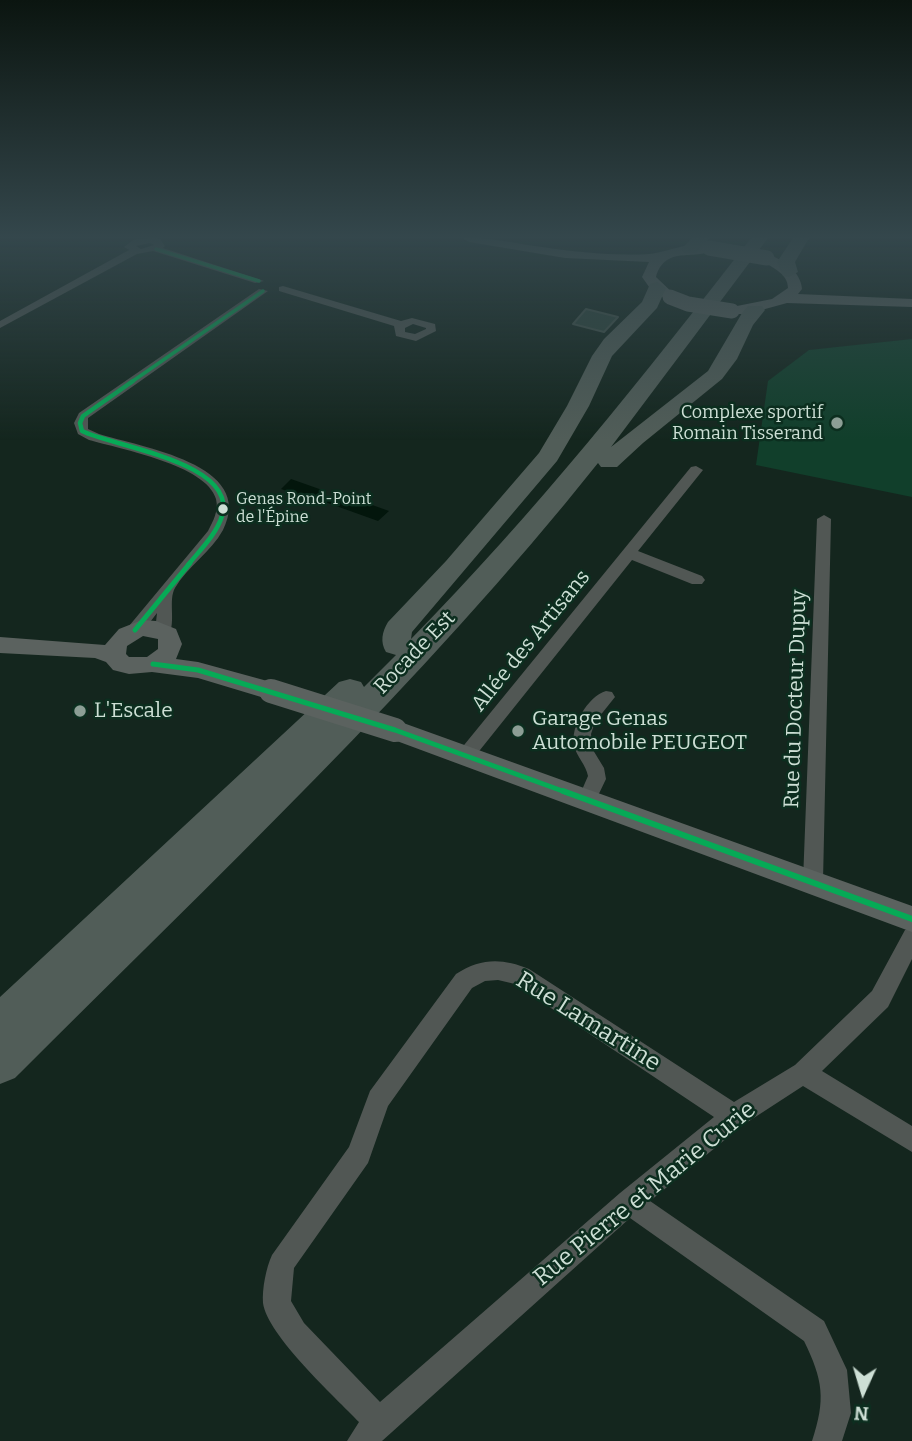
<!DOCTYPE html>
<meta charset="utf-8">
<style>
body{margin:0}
#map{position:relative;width:912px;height:1441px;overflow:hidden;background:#14261e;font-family:Bitter,serif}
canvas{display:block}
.north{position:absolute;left:828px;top:1357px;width:70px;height:70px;-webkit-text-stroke:5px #0c2e1f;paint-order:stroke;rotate:184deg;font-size:19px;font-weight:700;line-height:28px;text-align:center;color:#cddfd5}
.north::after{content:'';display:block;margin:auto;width:24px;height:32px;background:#cddfd5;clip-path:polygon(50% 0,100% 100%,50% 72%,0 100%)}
</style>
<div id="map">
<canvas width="912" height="1441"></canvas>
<div class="north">N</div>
</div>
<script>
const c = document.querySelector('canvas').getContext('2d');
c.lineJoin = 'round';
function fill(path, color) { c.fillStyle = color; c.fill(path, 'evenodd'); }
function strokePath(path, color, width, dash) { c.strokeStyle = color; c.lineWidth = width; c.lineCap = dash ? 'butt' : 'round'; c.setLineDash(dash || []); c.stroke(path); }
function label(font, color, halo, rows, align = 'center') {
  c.font = font + ' Bitter,serif'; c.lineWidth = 5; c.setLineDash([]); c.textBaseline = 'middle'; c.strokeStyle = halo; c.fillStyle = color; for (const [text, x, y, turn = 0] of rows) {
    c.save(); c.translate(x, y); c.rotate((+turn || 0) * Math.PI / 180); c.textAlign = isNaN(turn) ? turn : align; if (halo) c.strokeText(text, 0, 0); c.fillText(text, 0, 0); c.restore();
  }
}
fill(new Path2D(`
 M912,339V497L756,465L768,381L809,350Z`), '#113f2b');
fill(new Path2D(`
 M291,479L325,491L315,500L281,489Z
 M336,492L389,511L378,521L325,502Z`), '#03160c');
const building = new Path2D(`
 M586,309L618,317L604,332L573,324Z`);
fill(building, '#2d443b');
strokePath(building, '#42514a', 2);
fill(new Path2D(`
 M154,238L160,239L165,246L163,248L264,281L255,283L153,251L137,254L0,328V321L129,250L124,247L133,240ZM150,243L154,245L141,249L136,246Z
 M283,286L401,321L412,318L435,324L436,331L416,341L396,336L394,326L279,291V287ZM413,324L426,328V329L415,334L405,332V328Z
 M259,289L268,291L88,418V429L99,434C140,447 257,464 223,530C211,552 188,566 175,588C168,600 176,621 169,635H157L155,631L157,613L141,634H129L127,630L129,626L208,531C213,521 219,511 216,499C207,465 120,449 89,440L78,434L74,423L79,413Z
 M696,466L703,470L638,551L702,576L705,580L702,584H692L632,560L472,760H460L457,755L460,750L691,467Z
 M824,515L831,519L823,881L820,887L813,890L806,887L803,881L817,519Z
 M606,691L612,692L615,697L595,722L591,734L593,750L604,768L606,779L594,804L587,807L580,804L578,799L588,776C586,765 577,757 574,746C570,727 588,696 606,691Z
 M912,927V959L888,1007L822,1071L912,1126V1152L803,1086L743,1125L650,1201L824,1321L847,1370L851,1413L842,1441H812C826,1399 823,1380 804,1341L630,1218L382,1441H347L359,1422C336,1398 267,1335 263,1303C262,1289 266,1268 272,1255L349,1147L370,1091L456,974C481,958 502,958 529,969L734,1102L795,1065L872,991L905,930ZM498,980L515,984L714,1117L620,1193L380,1402L304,1323L291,1301L294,1268L368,1163L388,1106L472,988L485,981Z`), '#515754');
fill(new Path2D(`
 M462,238C489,237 515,243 542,247C577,252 613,256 649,254C666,253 702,236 716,248C697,263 666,243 656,277L677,297L670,301L652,291L642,277L649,262L565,258L469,242Z
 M767,254C783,259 801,272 802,289L798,294L912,299V307L787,303L747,314H727L725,311L727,308L772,299L788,288C788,272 770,268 760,258Z
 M142,620L156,621L176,629L182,644L176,659L198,662L271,682L279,685L283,691L279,697L271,700L198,678L152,672L129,674L113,670L106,662L95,658L0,653V637L105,645L119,629ZM143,636L158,639V649L147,657H129L126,654L127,646Z
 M395,720L912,906V932L386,737L383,730L386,723Z`), '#5b625f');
fill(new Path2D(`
 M692,238H709L696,253H684L681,249Z
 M751,238H768L611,447L708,371L742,313L748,306H762L765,310L753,325L737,359L722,379L643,443L617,467H601L598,463C422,684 214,879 15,1078L0,1084V997L339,682L350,679L361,682L364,687L396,655L386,652C380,642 382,632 388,622L446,561L539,453L567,406L592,356L604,339L642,302L650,284L657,282L666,288L657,308L612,356L589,406L557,461L412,632L411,639C535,513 643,377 751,238Z
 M793,238H809L795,262L798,272L789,277L783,276L777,262Z`), '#515d58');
strokePath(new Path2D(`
 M709,248L767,258
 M670,297L688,304L732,311`), '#5b625f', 15);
strokePath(new Path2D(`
 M271,691L395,730`), '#5b625f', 24);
strokePath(new Path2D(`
 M156,249L259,281
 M130,383L263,291`), '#06aa56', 3.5);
strokePath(new Path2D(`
 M133,381L83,416L80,423L82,431C114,447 238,462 222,516C216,535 200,550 188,565`), '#06aa56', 4.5);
strokePath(new Path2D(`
 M135,630L190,563
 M153,664L198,670L395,730L568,793`), '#06aa56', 5);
strokePath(new Path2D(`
 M563,791L912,919`), '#06aa56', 6);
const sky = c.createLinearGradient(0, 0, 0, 440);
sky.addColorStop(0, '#0b1510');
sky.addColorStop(0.54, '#34474c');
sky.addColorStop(1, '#34474c00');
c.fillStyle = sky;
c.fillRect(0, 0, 912, 440);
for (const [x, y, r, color] of [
 [837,423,7,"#8c9e95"],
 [223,509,6,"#cddfd5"],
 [80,711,7,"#8c9e95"],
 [518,731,7,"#8c9e95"]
]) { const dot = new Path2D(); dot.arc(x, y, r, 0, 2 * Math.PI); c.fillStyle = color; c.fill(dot); strokePath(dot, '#0c2e1f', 2.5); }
label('16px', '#cddfd5', '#0c2e1f', [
 ["Genas Rond-Point",236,500],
 ["de l'Épine",236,518]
], 'left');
label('18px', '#cddfd5', '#0c2e1f', [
 ["Complexe sportif",823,413],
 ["Romain Tisserand",823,434]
], 'right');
label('21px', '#cddfd5', '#0c2e1f', [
 ["Allée des Artisans",531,641,-51],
 ["Rocade Est",415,653,-46],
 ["Rue du Docteur Dupuy",796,699,-88]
]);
label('21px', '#cddfd5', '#0c2e1f', [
 ["L'Escale",94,711],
 ["Garage Genas",532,719],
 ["Automobile PEUGEOT",532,743]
], 'left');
label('24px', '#cddfd5', '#0c2e1f', [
 ["Rue Lamartine",588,1022,32],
 ["Rue Pierre et Marie Curie",645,1194,-39]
]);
</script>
